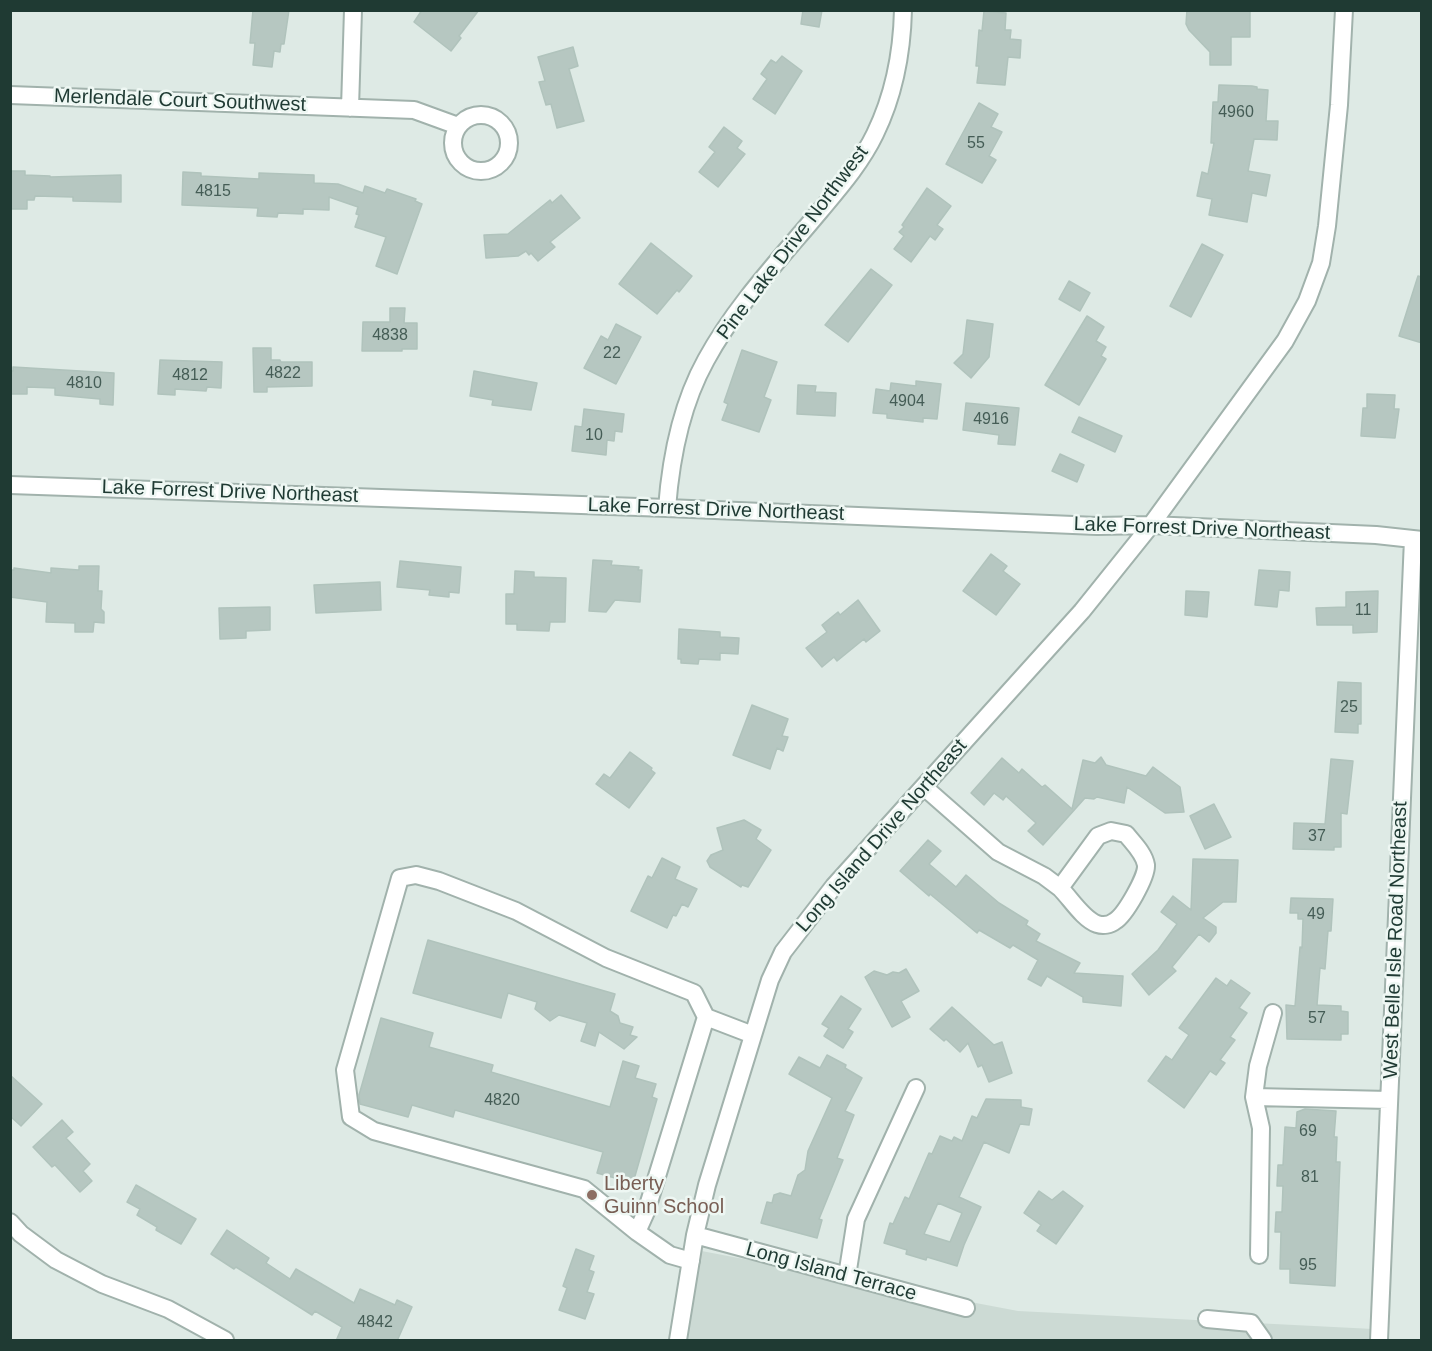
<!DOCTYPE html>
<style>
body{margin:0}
#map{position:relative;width:1432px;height:1351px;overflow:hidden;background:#deeae5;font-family:Helvetica,sans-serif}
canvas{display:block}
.frame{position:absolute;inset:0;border:12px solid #1f3a33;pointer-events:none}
</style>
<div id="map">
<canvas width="1432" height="1351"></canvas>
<div class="frame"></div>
</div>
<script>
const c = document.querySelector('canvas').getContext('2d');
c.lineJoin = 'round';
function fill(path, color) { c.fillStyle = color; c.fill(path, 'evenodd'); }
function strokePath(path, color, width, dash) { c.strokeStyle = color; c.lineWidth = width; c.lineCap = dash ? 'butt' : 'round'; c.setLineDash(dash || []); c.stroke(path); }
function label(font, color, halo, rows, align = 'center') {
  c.font = font + ' Helvetica,sans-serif'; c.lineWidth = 5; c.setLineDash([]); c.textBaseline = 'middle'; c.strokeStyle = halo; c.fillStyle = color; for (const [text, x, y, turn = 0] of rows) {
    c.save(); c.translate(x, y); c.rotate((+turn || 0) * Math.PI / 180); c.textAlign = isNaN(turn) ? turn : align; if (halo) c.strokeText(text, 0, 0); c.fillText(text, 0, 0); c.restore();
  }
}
fill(new Path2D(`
 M691,1249L1018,1311L1373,1329V1340H677Z`), '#ccdad4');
const building = new Path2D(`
 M253,10H289L284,44H281L280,52L274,51L272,67L253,65L255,43H250Z
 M422,10H479L459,36L461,38L451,51L414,22Z
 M803,10H822L819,27L801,24Z
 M1187,10H1250V37H1231V65H1210V52L1189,30L1186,24Z
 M984,11L1006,13L1005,30H1011L1010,39L1021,40L1020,58L1008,57L1005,85L977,83L979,66H976L979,30L982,31Z
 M573,47L578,66L569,69L584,121L557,128L551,104L546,105L539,82L545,81L538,57Z
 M782,56L802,71L775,114L753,99L767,79L761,74L771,60L776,63Z
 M1219,85L1252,86L1257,87V89L1268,90L1266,121H1278L1277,140L1254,139L1248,171L1270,175L1266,196L1252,193L1247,222L1209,215L1212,199L1197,196L1202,172L1208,174L1214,143H1211L1213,102H1218Z
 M979,103L998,114L991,127L1002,132L989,156L996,160L982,183L946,164Z
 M724,127L742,141L737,148L745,154L718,187L699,172L715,152L709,147Z
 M10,171H25V175L50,176V177L121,175V202L73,201V197L35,196L34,200H27V209H11Z
 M183,172L201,173V176L259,179V173L314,175V183L338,184L363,193L365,186L385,193L387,189L416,199L415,201L422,204L397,274L376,266L386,237L355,227L359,215L356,214L358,207L329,197V210L303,209V214L278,213L277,217L257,216L258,208L182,205Z
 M927,188L951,206L937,225L943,229L935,240L930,236L911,262L894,249L904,236L899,232L904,227L902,225Z
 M561,195L580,218L550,242L555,247L538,261L531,253L529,255L526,251L518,256L486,258L484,235L508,234L550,200L552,203Z
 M651,243L692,276L679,292L677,290L657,314L619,284Z
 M1202,244L1223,255L1191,317L1170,306Z
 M871,269L892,285L848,342L825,325Z
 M1418,276L1422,277V343L1399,336Z
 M1069,281L1090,293L1080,311L1059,299Z
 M390,308H405L404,323H417V349H402V351H362L363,322H390Z
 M1087,316L1104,327L1096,341L1106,347L1101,356L1106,359L1079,405L1045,385Z
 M967,320L993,324L989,357L971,378L954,363L963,354Z
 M616,324L641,337L616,384L584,368L601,336L608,340Z
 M253,348H271V360H280L281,362H312V386L267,387V392H254Z
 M742,350L777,362L764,397L771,400L759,432L722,420L728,404L724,402Z
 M160,360L222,362L221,388L207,387L206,391L175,389V395L158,394Z
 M13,367L114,373L113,405L100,404V399L55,395V388L27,387V394H10V371H13Z
 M474,371L537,383L531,410L492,405L493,400L470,396Z
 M916,381L941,384L937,419L923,418V422L887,418V414L873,413L876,389L890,391L891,383L916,386Z
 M798,385L816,386L815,392L836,393L835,416L797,414Z
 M1367,394L1395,395L1394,409H1399L1395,438L1361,436L1363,408H1367Z
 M966,403L1019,408L1015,445L998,444L999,435L963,430Z
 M584,409L624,414L622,432L615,431L614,441L607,440L606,455L572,451L575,426L582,427Z
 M1079,417L1122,436L1115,452L1072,432Z
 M1060,454L1084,465L1077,482L1052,471Z
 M991,554L1007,566L1003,571L1020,584L996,615L963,591Z
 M593,560L612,561L611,565L639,567L638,570H642L640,602L615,600L606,612L589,611Z
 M400,561L461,567L459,593L449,592V597L429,595L430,590L397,587Z
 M79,566H99L98,591H102L101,609L104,612V623L94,622L93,632H75V623L46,622L47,602L10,597V570H14V568L51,573V568L79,570Z
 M1259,570L1290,572L1289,591L1279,590L1277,607L1255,605Z
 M515,571L534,572V577L566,578L565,622H550L549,631L517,630V624H506V594H514Z
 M380,582L381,610L316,613L314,585Z
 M1186,591L1209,592L1207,617L1185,615Z
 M1378,591L1377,632L1353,633V625H1317L1316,608L1346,607V592Z
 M858,600L880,631L866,642L864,639L837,661L834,657L822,667L806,648L827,632L822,625L838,612L840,615Z
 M270,607V630L246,631V638L220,639L219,608Z
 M679,629L720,632V637L739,638L738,654L720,653V660L699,659L698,664L681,663V659H678Z
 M1338,682L1361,683V724H1358V733L1335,732Z
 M752,705L788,719L782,736L788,737L783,751L777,748L770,769L733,755Z
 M630,752L652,768L651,770L655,773L629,808L596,784L604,774L610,778Z
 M1101,757L1106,765L1146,776L1153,767L1180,787L1184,812L1165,813L1127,787L1124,803L1097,797L1094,799L1085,798L1043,845L1028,831L1036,823L1006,796L1003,800L994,793L984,805L971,793L1002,758L1019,773L1022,769L1042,787L1045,785L1072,809L1083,760L1095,763Z
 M1331,759L1353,761L1347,814L1341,813V847H1334V850L1293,849L1294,823L1325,824Z
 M1214,804L1231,837L1205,849L1190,816Z
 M744,820L761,830L756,839L771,850L748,887L742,885L741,887L710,867L707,861L711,855L723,850L717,828Z
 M928,840L941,851L929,864L956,887L966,875L999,903L1028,921L1026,925L1040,934L1036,941L1080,963L1074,973L1123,976L1121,1006L1083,1002V997L1047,976L1041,986L1028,979L1038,960L1013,945L1010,948L979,930L977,933L930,894L929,896L900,871Z
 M662,858L680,867L675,879L697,889L688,907L682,904L676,916L673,915L667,928L631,911L648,876L652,878Z
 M1193,859L1238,860L1236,902H1223L1203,918L1216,927V933L1209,942L1199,934L1172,967L1176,971L1149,995L1132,974L1158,950L1177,924L1161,912L1173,896L1191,910Z
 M1291,898L1333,899L1331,931H1328L1325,969L1320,968L1317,1005L1341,1006V1011L1348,1012V1034H1341V1040L1287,1039L1286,1005L1295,1006L1300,947L1302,948L1303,919H1298V913H1290Z
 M428,940L615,994L610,1011L618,1016L620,1023L633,1027L630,1035L637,1037L624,1049L599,1032L595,1046L581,1041L587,1023L559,1015L550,1021L535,1009L537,1002L508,993L501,1018L413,993Z
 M906,969L919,991L901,1001L910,1017L892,1027L865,977L874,971L887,975L893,972L899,973Z
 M1216,978L1227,986L1231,980L1250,993L1239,1008L1247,1013L1230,1037L1235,1040L1220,1060L1225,1063L1216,1075L1210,1071L1184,1108L1148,1081L1166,1056L1172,1060L1189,1035L1179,1028Z
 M841,996L861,1009L848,1029L853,1032L843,1048L824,1036L829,1028L822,1024Z
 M952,1007L994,1045L1002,1042L1012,1073L989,1082L982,1065L978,1067L968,1043L960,1052L946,1039L944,1041L930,1029Z
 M381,1018L433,1033L429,1047L493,1065L491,1072L610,1107L623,1061L639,1066L635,1078L656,1084L652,1097L657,1099L633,1183L597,1173L603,1152L455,1110L453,1117L412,1105L408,1117L360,1104L359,1095Z
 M827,1055L846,1065L845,1068L862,1078L845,1111L854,1115L837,1158L843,1160L819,1219L822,1220L817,1238L761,1223L767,1202L772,1203L774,1195L780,1193L791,1196L798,1175L805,1170L808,1151L832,1098L789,1074L799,1057L820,1068Z
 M10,1075L42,1104L21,1126L10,1116Z
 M986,1099L1021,1100V1107L1032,1109L1029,1125L1020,1124L1009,1153L984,1142L959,1197L981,1207L964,1245L957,1266L927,1257L926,1260L906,1254L907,1250L884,1243L890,1223L893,1224L905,1197L909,1199L929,1153L932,1154L940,1136L952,1141L954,1137L962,1141L972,1116L977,1118ZM938,1203L962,1213L950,1242L924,1234Z
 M1305,1109L1336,1111L1334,1137H1337L1336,1162H1340L1335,1286L1290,1283V1269H1280L1281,1232H1275L1276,1212H1282L1283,1186H1277L1278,1165H1283L1285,1127L1296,1128L1297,1112Z
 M62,1120L73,1132L66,1138L90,1164L83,1171L92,1181L80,1192L55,1165L52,1167L33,1147Z
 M136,1185L196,1219L181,1244L156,1230L157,1227L137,1215L140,1209L127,1202Z
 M1039,1191L1052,1200L1063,1191L1083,1206L1056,1244L1037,1231L1041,1225L1024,1213Z
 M227,1230L269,1258L266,1263L290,1279L296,1269L354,1303L360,1289L395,1305L397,1300L412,1307L397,1341H336L342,1327L315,1311L312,1315L236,1267L234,1269L211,1254Z
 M576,1249L594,1256L589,1270L594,1272L587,1292L594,1294L585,1319L559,1310L567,1288L563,1286Z`);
fill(building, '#b6c7c1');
strokePath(building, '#b0c3bc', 1.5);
const minor = new Path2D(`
 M10,95L414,110L458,126
 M350,108L353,10
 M453 143a28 28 0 1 1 56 0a28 28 0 1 1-56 0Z
 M10,485L667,508L1097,526L1151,525L1376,535L1422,540
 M667,508C671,456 681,405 706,360C736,305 780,259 820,211C840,187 861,163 875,134C894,95 902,53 903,10
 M924,787L998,852L1044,876L1060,888
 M1111,831L1126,834C1133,843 1144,853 1146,865C1147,877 1125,915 1115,921C1110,925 1103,926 1097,924C1083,919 1071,899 1060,888L1098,836Z
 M1254,1097L1389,1100
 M10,1222L21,1234L56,1260L102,1284L168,1309L225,1340
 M637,1232L646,1212L706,1017
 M695,1235L966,1308
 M1259,1255L1261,1128L1254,1097L1258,1066L1273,1013
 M691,1261L670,1255L637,1232L584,1189L374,1131L351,1117L345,1070L400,878L416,875L439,881L516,911L606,958L694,993L706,1017L753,1035
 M847,1276L856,1219L916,1088
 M1207,1319L1251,1323L1263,1340
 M678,1340L695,1235L707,1185L770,980L783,952L834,886L1082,611L1151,525L1285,341L1307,301L1321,263L1327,226L1339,105L1344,10
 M1379,1340L1413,539`);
strokePath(minor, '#a1b2ac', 20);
strokePath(minor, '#fff', 16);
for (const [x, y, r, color] of [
 [592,1195,6,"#8d6e63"]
]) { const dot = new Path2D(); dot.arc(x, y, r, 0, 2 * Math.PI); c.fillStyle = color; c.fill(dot); strokePath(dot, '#eef7f3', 2); }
label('16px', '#455d56', null, [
 ["4960",1236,113],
 ["55",976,144],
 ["4815",213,192],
 ["4838",390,336],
 ["22",612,354],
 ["4822",283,374],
 ["4812",190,376],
 ["4810",84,384],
 ["4904",907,402],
 ["4916",991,420],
 ["10",594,436],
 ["11",1363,611],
 ["25",1349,708],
 ["37",1317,837],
 ["49",1316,915],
 ["57",1317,1019],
 ["4820",502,1101],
 ["69",1308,1132],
 ["81",1310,1178],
 ["95",1308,1266],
 ["4842",375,1323]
]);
label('20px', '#1f3a33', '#eef7f3', [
 ["Merlendale Court Southwest",180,101,2],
 ["Pine Lake Drive Northwest",793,243,-53],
 ["Lake Forrest Drive Northeast",230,492,2],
 ["Lake Forrest Drive Northeast",716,510,2],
 ["Lake Forrest Drive Northeast",1202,529,2],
 ["Long Island Drive Northeast",882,836,-49],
 ["West Belle Isle Road Northeast",1396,940,-88],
 ["Long Island Terrace",831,1272,15]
]);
label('20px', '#785e54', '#eef7f3', [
 ["Liberty",604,1184],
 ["Guinn School",604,1207]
], 'left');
</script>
